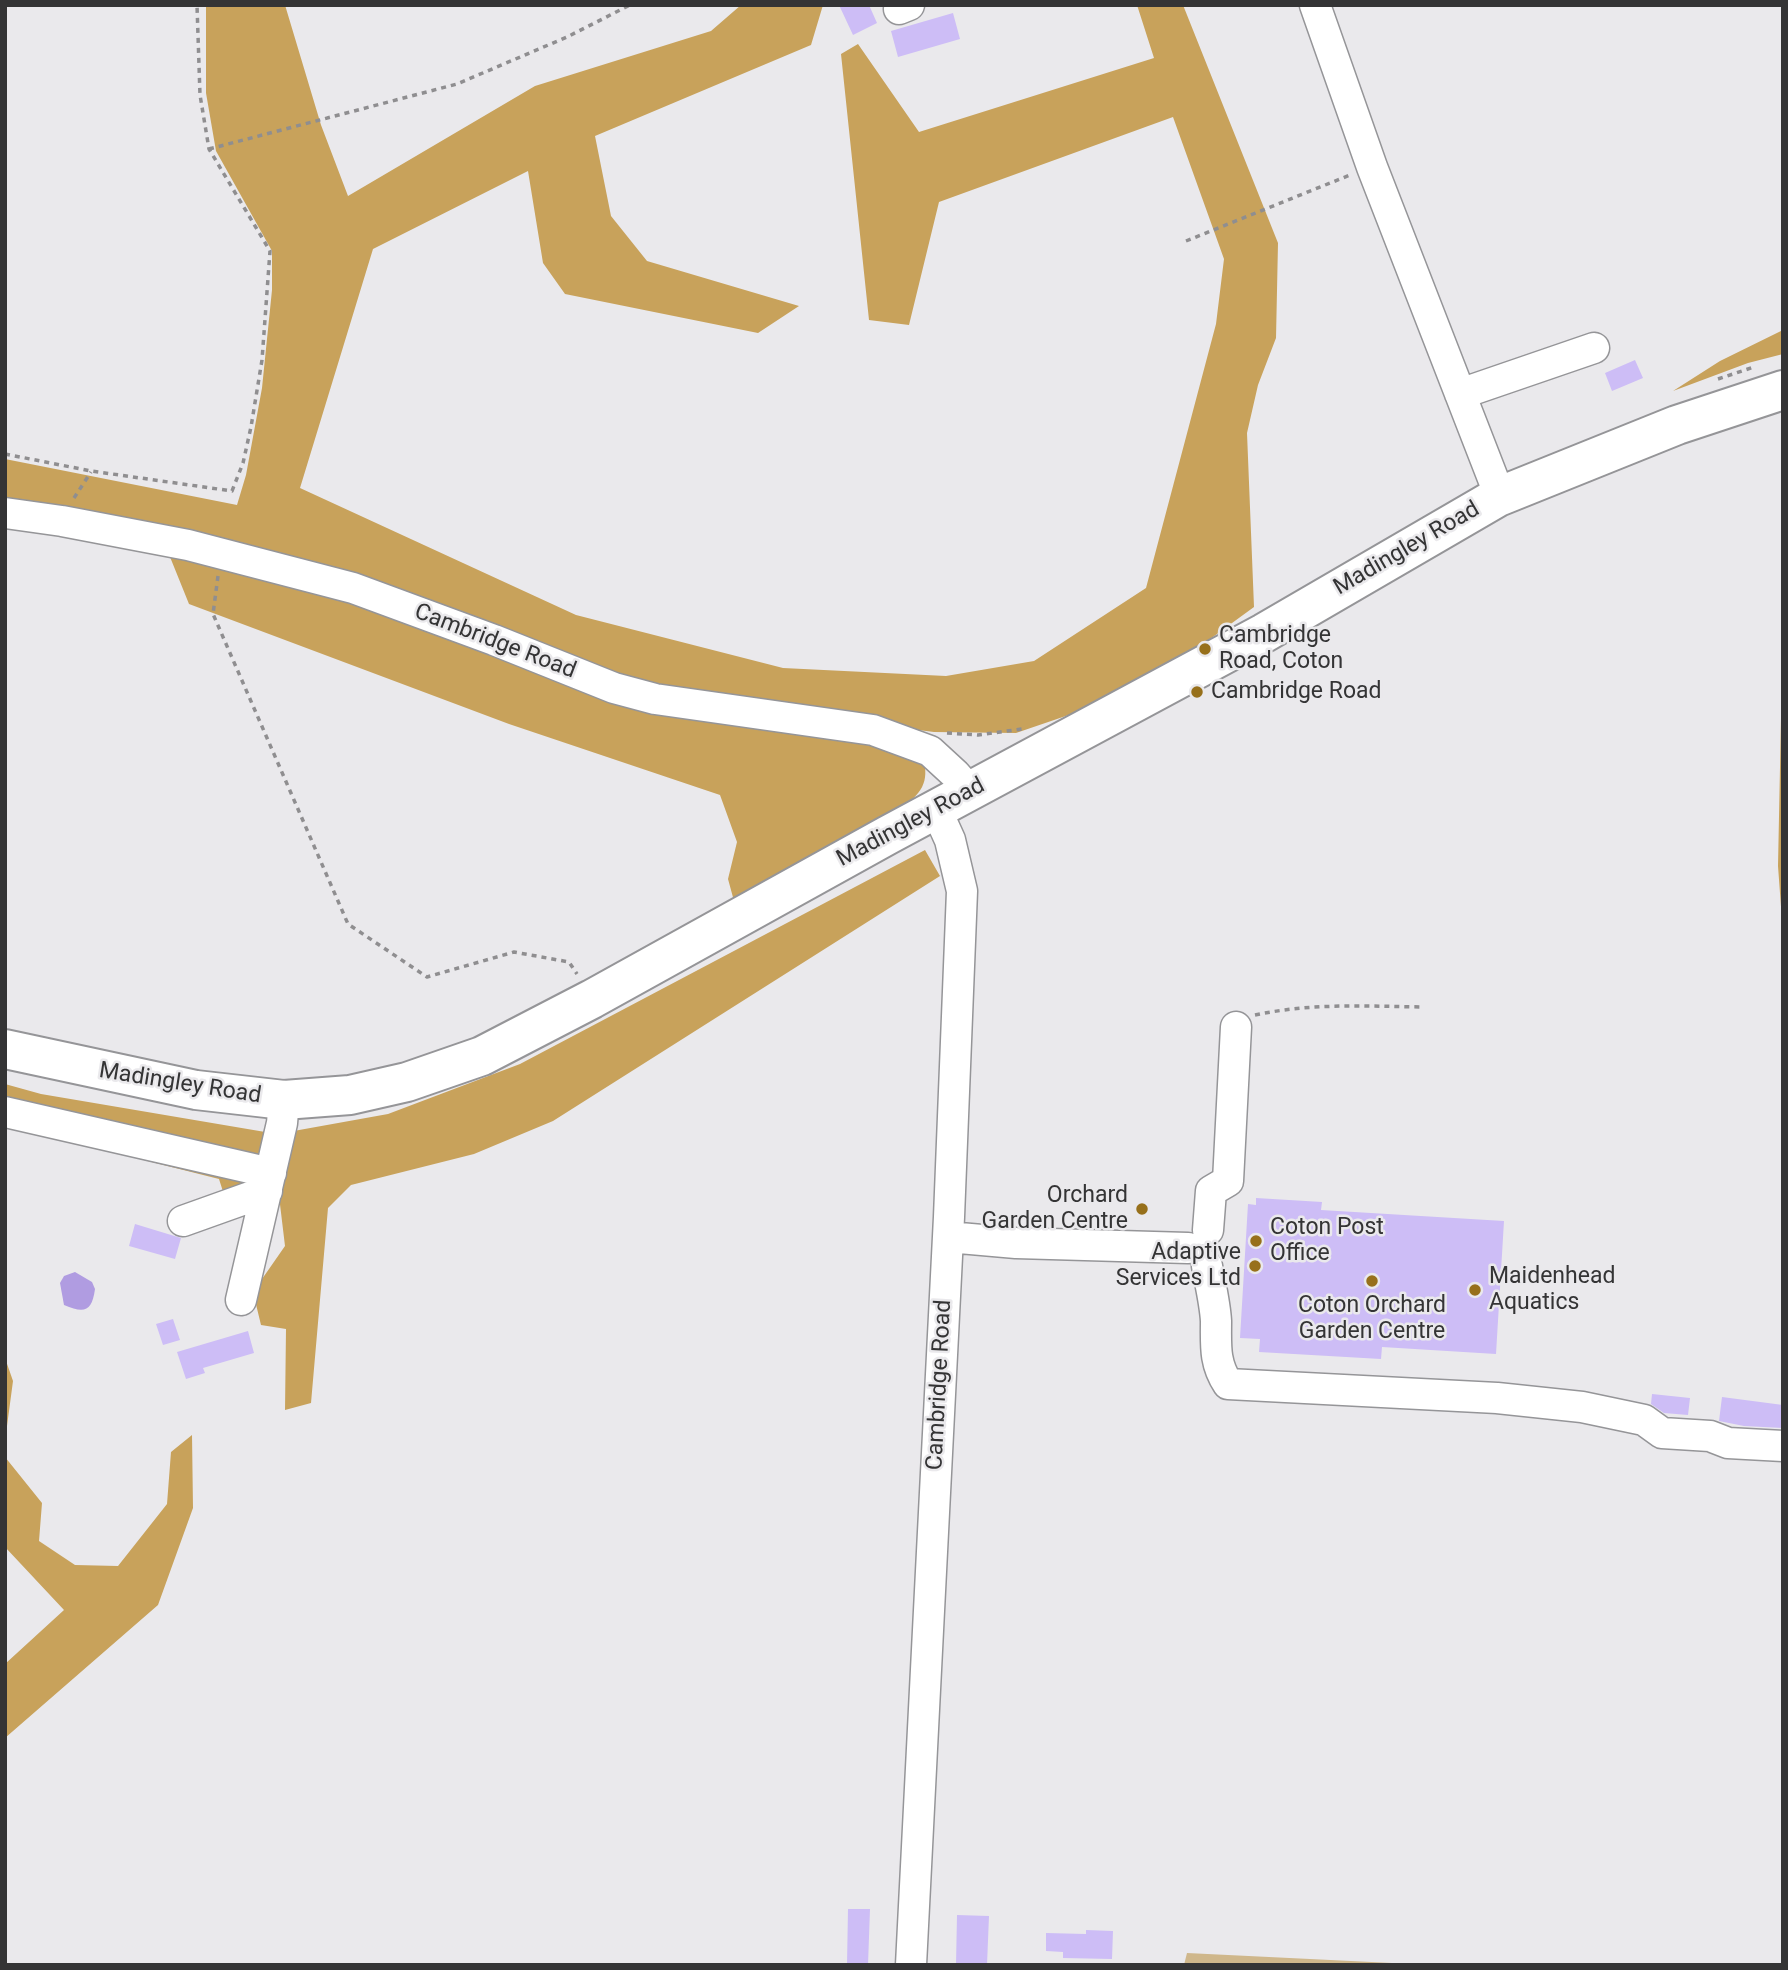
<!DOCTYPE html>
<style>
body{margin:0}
#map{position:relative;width:1788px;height:1970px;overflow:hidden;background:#eae9ec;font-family:Roboto,sans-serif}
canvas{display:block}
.frame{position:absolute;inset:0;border:7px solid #343435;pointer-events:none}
</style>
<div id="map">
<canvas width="1788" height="1970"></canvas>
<div class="frame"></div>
</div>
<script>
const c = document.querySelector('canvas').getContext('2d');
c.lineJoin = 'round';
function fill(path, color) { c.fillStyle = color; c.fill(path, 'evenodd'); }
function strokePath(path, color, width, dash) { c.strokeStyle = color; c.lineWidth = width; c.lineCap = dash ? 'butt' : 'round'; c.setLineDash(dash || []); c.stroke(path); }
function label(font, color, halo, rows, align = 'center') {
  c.font = font + ' Roboto,sans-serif'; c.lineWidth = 5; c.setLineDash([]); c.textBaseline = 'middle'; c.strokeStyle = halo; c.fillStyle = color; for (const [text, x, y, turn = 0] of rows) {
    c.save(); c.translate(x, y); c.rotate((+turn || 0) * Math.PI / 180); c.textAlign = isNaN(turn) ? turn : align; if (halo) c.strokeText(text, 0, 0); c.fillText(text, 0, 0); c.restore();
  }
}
fill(new Path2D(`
 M1187,1953L1433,1965H1184Z`), '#cfb78b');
fill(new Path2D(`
 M206,5H285L321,125L348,196L535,86L711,31L741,5H823L811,45L595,136L611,216L647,261L799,306L758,333L565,294L543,263L528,171L373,249L300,488L576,615L783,668L946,676L1034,661L1146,588L1216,324L1224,259L1173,117L939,202L909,325L869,320L841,54L858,44L919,132L1154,58L1137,5H1183L1278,243L1276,338L1258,385L1247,433L1254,607L1195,650L1098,705L1016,733L934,732L736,707L622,687L404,602L228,539L5,504V459L237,505L246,475L262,388L272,290V251L216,151L206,93Z
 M1783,330V354L1748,363L1673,391L1720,361Z
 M166,547L189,550L393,618L613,703L887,747L923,757C930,783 921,794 900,809L734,901L728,879L737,842L720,795L509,724L189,604Z
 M1783,619V934L1778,866Z
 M925,850L940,876L553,1121L474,1154L351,1185L328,1208L311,1403L285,1410L286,1329L261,1325L253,1292L285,1246L279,1196L226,1201L219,1179L5,1125V1084L41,1094L277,1134L388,1114L520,1064Z
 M5,1358L13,1381L5,1441Z
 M192,1435L193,1508L158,1605L5,1738V1664L64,1610L5,1547V1457L42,1503L39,1541L75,1565L118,1566L167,1504L171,1452Z`), '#c8a25b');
fill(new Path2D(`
 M75,1272L92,1282L95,1289C92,1311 85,1314 64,1305L60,1283L64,1276Z`), '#b09ce1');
fill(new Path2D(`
 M839,5H869L877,23L853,35Z
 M953,13L960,39L898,57L891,31Z
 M1635,360L1643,378L1612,391L1605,373Z
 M1256,1198L1322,1202L1321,1210L1504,1221L1496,1354L1382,1347L1381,1359L1259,1352L1260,1339L1240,1338L1248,1204L1256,1205Z
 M135,1224L181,1238L175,1259L129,1246Z
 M173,1319L180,1340L163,1345L156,1324Z
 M248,1331L254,1353L203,1368L205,1373L186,1379L177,1352Z
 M1652,1394L1690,1398L1688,1415L1664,1413L1651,1404Z
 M1722,1397L1783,1405V1428L1744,1426L1719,1421Z
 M848,1909H870L868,1965H847Z
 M957,1915L989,1916L987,1965H956Z
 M1086,1930L1113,1931L1112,1959L1063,1958V1952L1046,1951V1933L1086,1934Z`), '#cdbdf6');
const minor = new Path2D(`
 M1315,5L1372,167L1494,481L1498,497
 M899,9L909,5
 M1460,394L1594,348
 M5,513L62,521L188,545L353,588L494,640L614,688L655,699L873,730L930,751L955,774L970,791
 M5,1112L271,1173
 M183,1221L267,1191
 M1208,1230L1211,1191L1228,1181L1236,1027
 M948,1237L1016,1243L1188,1248
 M1207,1266C1210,1283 1215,1303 1216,1321C1216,1345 1214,1363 1228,1384L1497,1398L1582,1407L1644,1420L1662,1433L1710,1436L1728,1443L1783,1446
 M241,1300L282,1123L284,1100
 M911,1965L949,1217L962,891L950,840L936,809`);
const highway = new Path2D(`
 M5,1049L196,1090L284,1100L350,1095L407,1082L482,1056L592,999L888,835L1264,633L1498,497L1677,425L1783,390`);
strokePath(minor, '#959598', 33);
strokePath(highway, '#959598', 42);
strokePath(new Path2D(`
 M209,149L457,84L567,37L630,5
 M1186,241L1350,175
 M1718,379L1754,367
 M5,454L91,471L232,491L243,463L251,427L262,360L270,251L209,149L200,95L197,5
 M74,498L91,472
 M218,576L213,614L348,924L427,977L514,952L569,962L577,974
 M947,733L978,735L1022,729
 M1255,1015C1311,1003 1365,1006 1422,1007`), '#8f8e90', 3.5, [5, 5]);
strokePath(minor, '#fff', 30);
strokePath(highway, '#fff', 38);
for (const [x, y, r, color] of [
 [1205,649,7,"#97701b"],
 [1197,692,7,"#97701b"],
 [1142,1209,7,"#97701b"],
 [1256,1241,7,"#97701b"],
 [1255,1266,7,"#97701b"],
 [1372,1281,7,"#97701b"],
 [1475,1290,7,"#97701b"]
]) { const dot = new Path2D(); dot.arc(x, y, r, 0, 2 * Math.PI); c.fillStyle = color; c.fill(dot); strokePath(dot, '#eae9ec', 2.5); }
label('23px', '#343435', '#eae9ec', [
 ["Madingley Road",1407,549,-30],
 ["Cambridge Road",495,642,21],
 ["Madingley Road",911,823,-28],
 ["Madingley Road",180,1084,9],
 ["Cambridge Road",940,1385,-87]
]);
label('23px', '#343435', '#eae9ec', [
 ["Cambridge",1219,636],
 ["Road, Coton",1219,662],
 ["Cambridge Road",1211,692],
 ["Orchard",1128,1196,"right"],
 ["Garden Centre",1128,1222,"right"],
 ["Coton Post",1270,1228],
 ["Office",1270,1254],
 ["Adaptive",1241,1253,"right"],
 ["Services Ltd",1241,1279,"right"],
 ["Maidenhead",1489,1277],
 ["Aquatics",1489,1303],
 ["Coton Orchard",1372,1306,"center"],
 ["Garden Centre",1372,1332,"center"]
], 'left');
</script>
